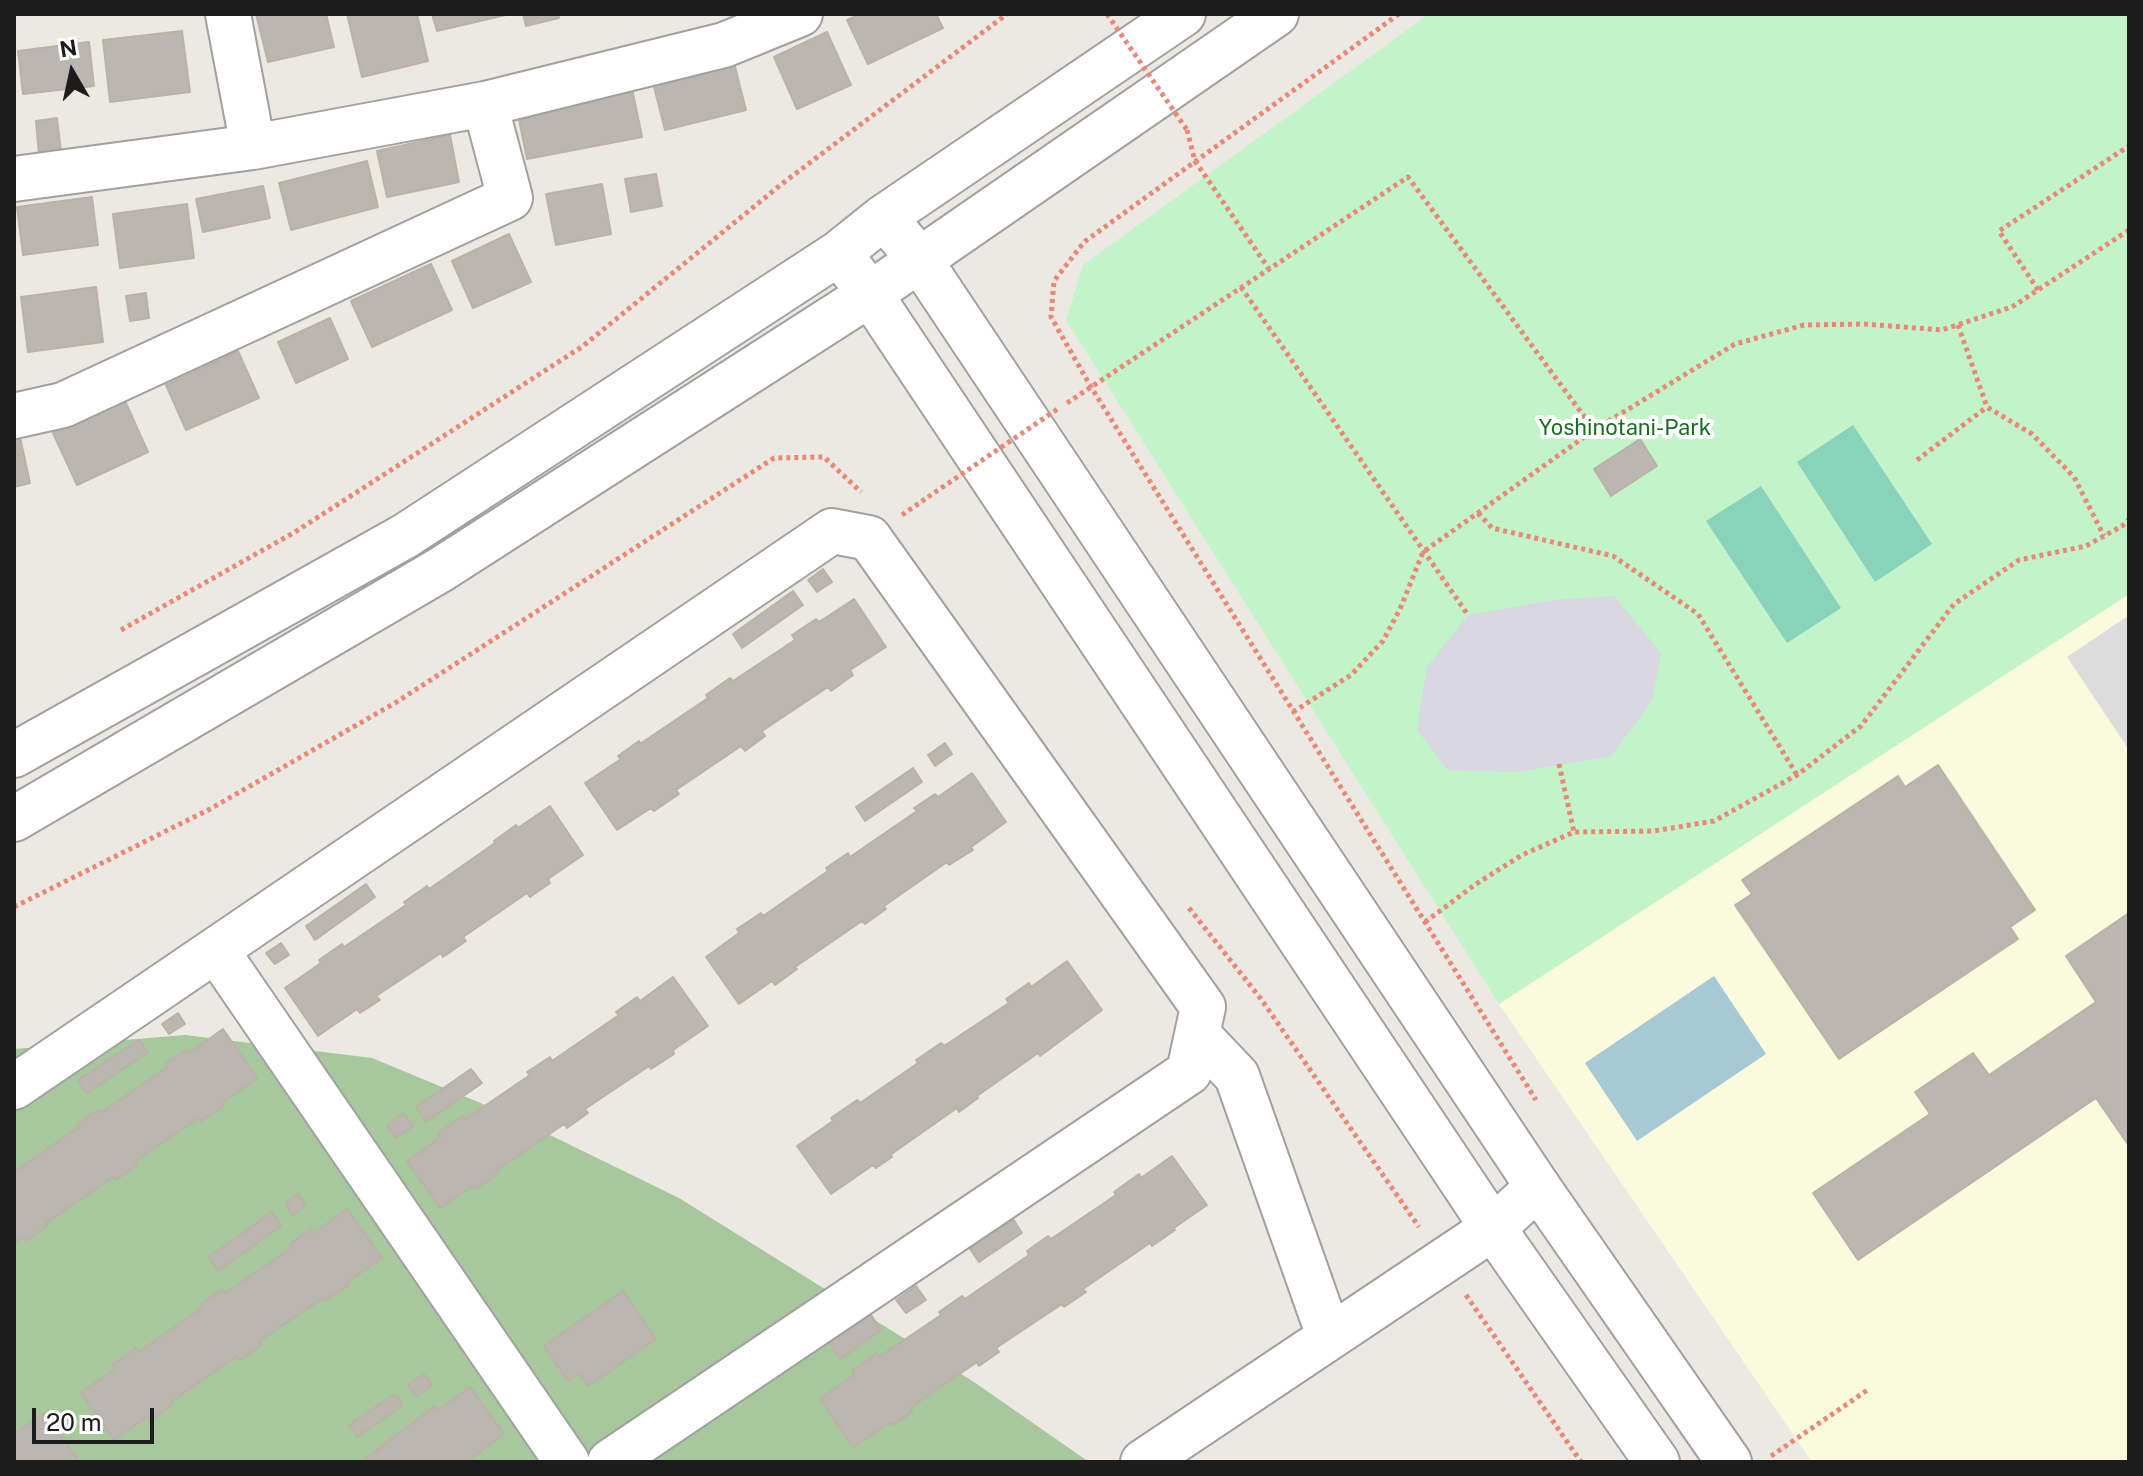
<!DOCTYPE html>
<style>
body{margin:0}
#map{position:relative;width:2143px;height:1476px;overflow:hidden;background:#ece9e3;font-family:"Public Sans",sans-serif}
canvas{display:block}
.frame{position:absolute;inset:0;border:16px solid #1c1c1c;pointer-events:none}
.north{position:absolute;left:32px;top:32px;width:80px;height:80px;-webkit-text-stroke:6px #fff;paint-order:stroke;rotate:351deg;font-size:22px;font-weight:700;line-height:32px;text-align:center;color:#1c1c1c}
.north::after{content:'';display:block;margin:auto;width:28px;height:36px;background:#1c1c1c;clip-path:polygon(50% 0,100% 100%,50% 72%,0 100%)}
.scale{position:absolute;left:32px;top:1408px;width:122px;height:36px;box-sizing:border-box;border:4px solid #1c1c1c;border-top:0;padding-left:10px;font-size:24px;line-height:28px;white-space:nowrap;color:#1c1c1c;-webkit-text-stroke:6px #fff;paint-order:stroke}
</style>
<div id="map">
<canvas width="2143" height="1476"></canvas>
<div class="frame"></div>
<div class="north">N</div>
<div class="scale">20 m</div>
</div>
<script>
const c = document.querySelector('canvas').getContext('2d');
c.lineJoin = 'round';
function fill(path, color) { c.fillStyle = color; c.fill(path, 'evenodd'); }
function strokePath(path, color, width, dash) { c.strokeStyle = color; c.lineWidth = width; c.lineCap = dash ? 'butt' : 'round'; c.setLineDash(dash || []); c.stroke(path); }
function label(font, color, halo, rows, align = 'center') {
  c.font = font + ' "Public Sans",sans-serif'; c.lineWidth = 8; c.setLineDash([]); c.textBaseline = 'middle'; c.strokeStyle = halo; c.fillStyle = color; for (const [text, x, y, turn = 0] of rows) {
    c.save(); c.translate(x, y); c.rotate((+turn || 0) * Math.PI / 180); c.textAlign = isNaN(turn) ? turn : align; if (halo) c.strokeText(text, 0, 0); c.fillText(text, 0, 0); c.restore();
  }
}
fill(new Path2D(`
 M2129,594V1462H1812L1499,1004Z`), '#fafbdd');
fill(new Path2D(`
 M185,1035L372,1058L507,1114L679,1198L974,1382L1089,1462H14V1049Z`), '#a7c79c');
fill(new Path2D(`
 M1429,14H2129V594L1499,1004L1066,320L1083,265Z`), '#c3f3c9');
fill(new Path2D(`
 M1853,425L1932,544L1875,582L1797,462Z
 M1761,486L1841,608L1787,643L1706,521Z`), '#89d3ba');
fill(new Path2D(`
 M2129,615V750L2067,657Z`), '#dcdcdc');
fill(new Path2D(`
 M1614,596L1661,653L1652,701L1611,756L1517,772L1448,770L1417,730L1427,667L1468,615L1554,600Z`), '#d8d7e2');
fill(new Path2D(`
 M1714,976L1766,1054L1637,1141L1585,1063Z`), '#a7c9d5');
const building = new Path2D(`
 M256,14H326L334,47L268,62Z
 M347,14H417L428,61L362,77Z
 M432,14H510L437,31Z
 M523,14H558L559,18L526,26Z
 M861,14H936L943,28L868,64L847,20Z
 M182,31L190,92L110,102L103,40Z
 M827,32L851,85L797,109L774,57Z
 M89,42L94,86L23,94L18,51Z
 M733,59L746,110L665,130L652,79Z
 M632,88L642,137L527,159L517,110Z
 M57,118L61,152L39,155L36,121Z
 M450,135L459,182L387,197L377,151Z
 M367,161L378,207L291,230L279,183Z
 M656,174L662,206L631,212L625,179Z
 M602,184L611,234L556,245L546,194Z
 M263,186L270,218L203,232L196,199Z
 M92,197L98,245L23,255L17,207Z
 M187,204L194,258L120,268L113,214Z
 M509,234L531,282L473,308L452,261Z
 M431,264L452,310L372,347L351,301Z
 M96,287L103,342L28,352L21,297Z
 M146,293L149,318L130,321L126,296Z
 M330,318L348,359L296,383L278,342Z
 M238,351L259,398L186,430L166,385Z
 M125,401L148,452L77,485L53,433Z
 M20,437L30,483L14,487V438Z
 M1640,439L1657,466L1611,496L1594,469Z
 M823,569L832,582L817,592L808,580Z
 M793,591L803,605L742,648L733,634Z
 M854,599L886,647L850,670L853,675L831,691L828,687L762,731L765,736L745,751L741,746L676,790L679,794L654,811L651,808L617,830L585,783L621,759L618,756L639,741L640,744L708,698L706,695L730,678L733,681L795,640L792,635L816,619L819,622Z
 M945,743L952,754L935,766L928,755Z
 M1938,765L2035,910L2010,927L2018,939L1839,1059L1735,905L1752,894L1742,880L1898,776L1905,787Z
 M913,768L922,782L865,821L856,807Z
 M972,773L1006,822L971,847L973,850L949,865L947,862L884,906L886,909L865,924L862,921L795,967L797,969L775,985L772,981L739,1004L706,957L739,933L737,929L761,913L763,916L828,871L826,868L848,853L850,857L917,811L914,808L935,794L938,797Z
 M550,806L583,855L548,879L550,883L530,897L527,893L463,937L466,941L443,957L441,953L376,996L380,1000L360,1013L357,1009L318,1036L285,988L321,963L319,960L342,944L344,947L406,905L404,902L427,886L429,889L495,843L494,841L516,825L518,828Z
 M366,884L375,897L315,940L306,926Z
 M2129,913V1146L2096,1098L1858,1260L1813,1193L1930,1114L1915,1092L1973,1053L1989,1075L2096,1002L2066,956Z
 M281,943L289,955L275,964L266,953Z
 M1067,961L1102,1010L1040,1056L1038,1053L977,1096L978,1098L959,1112L957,1108L890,1155L892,1157L876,1168L873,1165L831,1194L797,1146L833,1121L831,1118L857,1100L860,1103L918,1063L916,1060L941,1043L944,1046L1009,1003L1006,999L1029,983L1031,987Z
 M673,977L708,1026L673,1050L674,1054L651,1069L649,1066L585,1109L588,1113L567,1128L564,1124L497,1170L498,1173L476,1189L474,1185L440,1208L407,1161L441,1137L438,1133L463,1116L464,1120L530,1075L527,1072L550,1057L552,1061L619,1015L616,1012L637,997L640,1001Z
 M178,1013L185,1024L169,1034L162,1024Z
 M223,1029L257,1078L222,1103L224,1106L201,1121L198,1118L135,1162L137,1165L116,1180L113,1177L46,1223L48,1225L26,1241L23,1237L14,1243V1172L79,1127L77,1124L99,1109L101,1113L168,1067L165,1064L186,1050L189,1053Z
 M139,1040L148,1052L87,1093L78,1080Z
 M471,1069L482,1083L426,1122L416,1107Z
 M404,1113L413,1126L396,1138L387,1125Z
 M1172,1156L1207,1205L1174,1228L1175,1230L1152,1246L1150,1243L1083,1289L1086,1292L1064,1307L1062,1304L996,1348L999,1352L979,1366L977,1362L910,1408L913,1411L893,1425L890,1422L853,1447L820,1399L854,1375L852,1371L877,1353L879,1357L941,1315L939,1312L962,1296L965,1299L1029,1255L1027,1251L1048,1236L1051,1239L1116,1195L1114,1192L1139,1174L1141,1178Z
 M298,1194L306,1205L293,1215L285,1204Z
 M347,1209L382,1258L347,1282L348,1286L325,1301L323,1298L259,1341L262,1345L240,1360L237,1356L171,1402L172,1405L150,1421L147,1417L114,1440L81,1393L115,1369L112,1365L136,1348L139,1352L203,1307L201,1304L223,1289L226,1293L292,1247L290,1244L310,1229L314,1233Z
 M272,1212L281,1226L218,1271L209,1257Z
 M1013,1219L1022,1233L979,1262L970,1249Z
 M916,1286L926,1300L906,1313L896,1300Z
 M623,1291L656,1339L588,1386L579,1373L568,1381L544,1346Z
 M871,1315L881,1330L840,1359L830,1344Z
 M424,1374L432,1385L416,1396L408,1385Z
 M470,1387L504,1434L469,1460L472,1462H361L435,1406L438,1410Z
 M395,1394L403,1405L357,1437L349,1425Z
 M44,1413L79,1461L78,1462H14V1434Z`);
fill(building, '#bcb6b0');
strokePath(building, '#bcb1a7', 2);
const minor = new Path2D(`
 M228,14L253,147
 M14,179L253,147L485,104
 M14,416L63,405L510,198L485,104L724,45L800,14
 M216,950L567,1462
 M1198,1035L1237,1076L1329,1336
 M14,1087L832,531L869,538L1203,1007L1189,1072L610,1462
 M1143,1462L1493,1228L1538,1187`);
const tertiary = new Path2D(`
 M884,217L919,259L1538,1187L1729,1462
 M839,253L870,294L1493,1228L1657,1462
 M14,755L405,536L839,253L884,217L1183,14
 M14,819L440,570L870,294L1276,14`);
strokePath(minor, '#a0a0a0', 48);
strokePath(tertiary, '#a0a0a0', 48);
strokePath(new Path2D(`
 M1399,14L1084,242L1054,281L1051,317L1091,387L1536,1100
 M1187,130L1195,161L1269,269
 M1241,287L1468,615
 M2038,290L1999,231L2129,146
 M1958,325L1987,407L2032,434L2074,477L2104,536
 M1067,403L1408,177L1594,430
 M1917,460L1987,407
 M1478,513L1492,528L1613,556L1698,614L1797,775
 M902,515L928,497
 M121,630L295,532L583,346L783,183L1007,14
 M1293,712L1351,675L1383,641L1400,609L1423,552L1594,430L1735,344L1804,325L1864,324L1942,330L2012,307L2129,230
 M1559,764L1574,832
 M14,907L210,809L395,703L774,458L824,457L861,492
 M1189,908L1261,999L1419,1227
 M1425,922L1476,884L1522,855L1574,832L1654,831L1714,821L1797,775L1861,726L1954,604L2019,560L2086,546L2122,526L2129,519
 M1466,1295L1581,1462
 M1771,1456L1869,1389`), '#ea8776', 5, [4, 4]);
strokePath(minor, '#fff', 44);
strokePath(tertiary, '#fff', 44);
strokePath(new Path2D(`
 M1107,14L1187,130
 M928,497L1059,408`), '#ea8776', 5, [4, 4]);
label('22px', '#176d22', '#fff', [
 ["Yoshinotani-Park",1625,428]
]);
</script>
